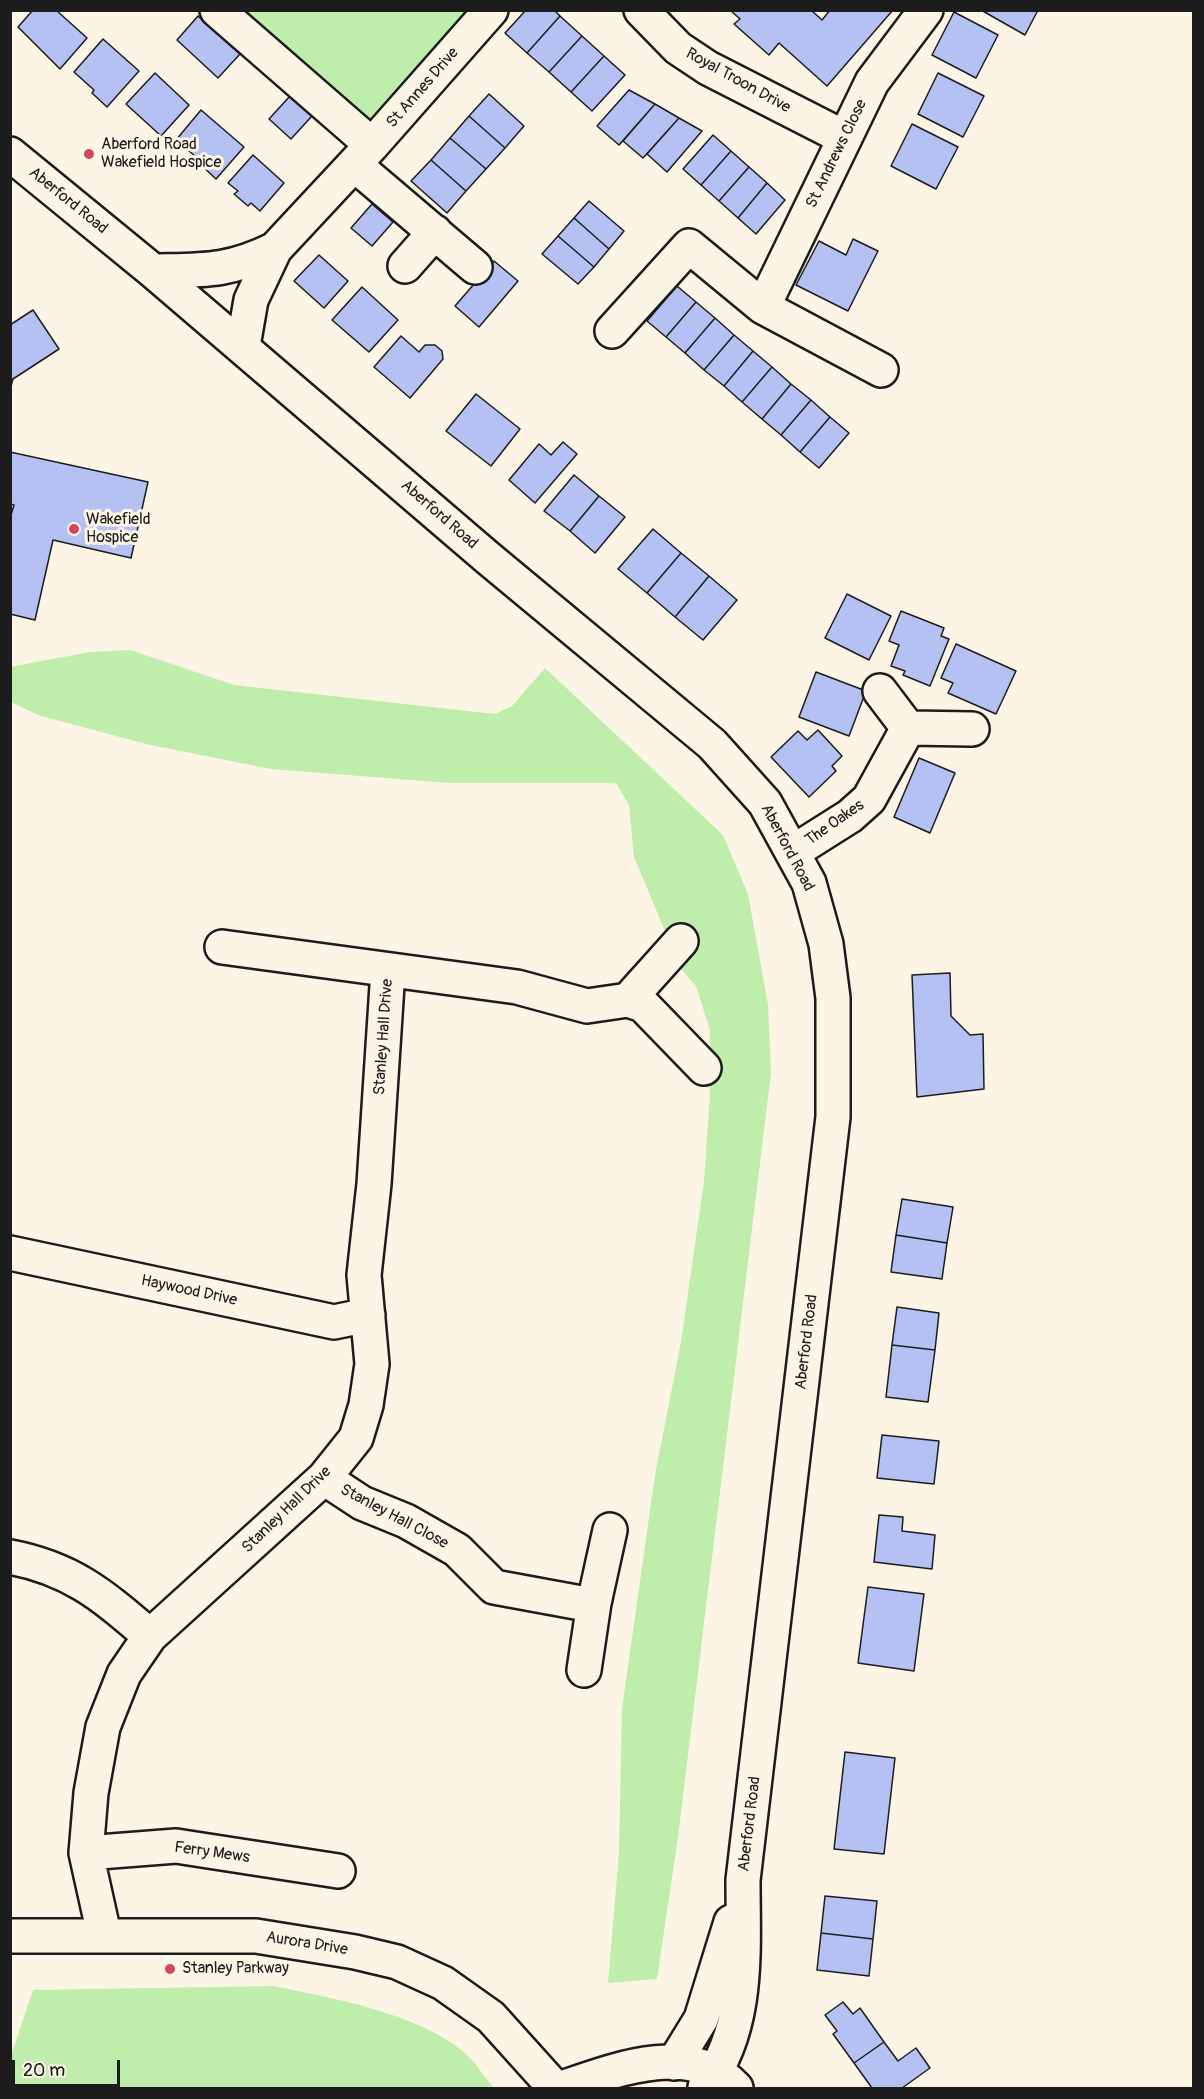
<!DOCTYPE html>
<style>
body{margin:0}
#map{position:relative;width:1204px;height:2099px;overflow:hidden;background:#fcf5e5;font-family:Pangolin,sans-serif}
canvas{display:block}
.frame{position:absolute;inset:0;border:12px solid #1c1c1c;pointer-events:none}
.scale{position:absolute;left:12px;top:2060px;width:108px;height:27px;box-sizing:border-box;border:3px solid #1c1c1c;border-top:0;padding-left:8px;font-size:18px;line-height:21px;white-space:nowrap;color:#1c1c1c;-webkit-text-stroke:4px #fcf5e5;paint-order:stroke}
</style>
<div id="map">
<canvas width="1204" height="2099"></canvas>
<div class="frame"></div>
<div class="scale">20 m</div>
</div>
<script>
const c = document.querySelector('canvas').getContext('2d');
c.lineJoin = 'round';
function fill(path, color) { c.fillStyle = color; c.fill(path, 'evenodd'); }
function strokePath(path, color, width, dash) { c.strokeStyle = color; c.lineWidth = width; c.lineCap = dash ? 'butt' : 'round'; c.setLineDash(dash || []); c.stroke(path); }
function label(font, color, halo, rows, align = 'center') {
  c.font = font + ' Pangolin,sans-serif'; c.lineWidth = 6; c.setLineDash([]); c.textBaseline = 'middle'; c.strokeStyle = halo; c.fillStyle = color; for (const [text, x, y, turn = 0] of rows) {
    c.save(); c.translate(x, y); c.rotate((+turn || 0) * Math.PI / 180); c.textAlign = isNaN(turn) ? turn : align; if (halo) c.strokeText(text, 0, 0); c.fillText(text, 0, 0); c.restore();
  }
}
fill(new Path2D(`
 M217,11H491L372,145Z
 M130,650L234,685L495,714L512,706L545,668L723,835L748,894L768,1005L771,1073L678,1837L657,1979L608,1983L619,1853L622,1709L655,1475L681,1342L704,1181L710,1094V1030L696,986L681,969L634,857L629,805L616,783H449L271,769L146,744L38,715L11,702L10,667L90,652Z
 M273,1986C332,1998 429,2015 471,2059C479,2068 486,2079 494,2088H11V2056L33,1990Z`), '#bfedab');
const building = new Path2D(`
 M33,10H56L87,38L60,69L18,27Z
 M526,10H554L560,16L527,53L505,33Z
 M730,10H811L822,20L830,10H893L827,86L779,43L769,55L734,24L740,19Z
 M981,10H1038L1025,35Z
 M954,12L998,35L976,78L932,55Z
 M198,16L240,54L218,78L177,40Z
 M560,16L582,36L549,72L527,53Z
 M582,36L604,56L571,92L549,72Z
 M103,39L139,71L107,107L92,93L94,90L74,72Z
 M604,56L625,75L592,111L571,92Z
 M155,73L189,105L161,136L126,104Z
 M938,73L984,96L963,137L918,114Z
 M629,90L655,104L619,145L597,126Z
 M489,94L524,126L505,148L469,116Z
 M290,96L312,116L291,139L269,119Z
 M655,104L679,118L643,158L623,141Z
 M201,110L244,147L216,179L200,164L202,162L176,140Z
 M469,116L505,148L486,169L450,138Z
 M679,118L702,131L667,172L647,154Z
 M912,124L958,147L936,189L891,166Z
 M713,135L731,151L701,185L683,169Z
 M450,138L486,169L466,191L431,160Z
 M731,151L749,167L719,201L701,185Z
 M253,155L284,183L260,211L251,203L248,206L234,194L238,191L228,183Z
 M431,160L466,191L447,213L411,181Z
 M749,167L767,183L738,218L719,201Z
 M767,183L785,200L756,234L738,218Z
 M589,201L624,231L609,249L574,218Z
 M372,204L393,222L372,246L351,228Z
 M574,218L609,249L594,267L558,236Z
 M558,236L594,267L578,284L542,254Z
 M853,239L878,251L848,311L796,285L819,241L846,255Z
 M319,255L348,281L324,308L294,281Z
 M494,261L518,281L479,327L455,306Z
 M677,286L696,302L666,337L647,321Z
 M362,287L398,320L369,352L332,320Z
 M696,302L715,318L685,353L666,337Z
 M33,310L59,349L13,379L10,390V325Z
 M715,318L734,335L704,370L685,353Z
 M734,335L753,351L724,386L704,370Z
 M401,336L419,352L425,345H435L442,351L443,359L410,398L374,367Z
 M753,351L772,367L742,402L724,386Z
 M772,367L791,384L762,419L742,402Z
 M791,384L811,400L781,435L762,419Z
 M476,394L520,429L491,466L446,431Z
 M811,400L830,417L800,452L781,435Z
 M830,417L849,433L819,468L800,452Z
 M563,442L577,454L535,503L509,480L539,444L551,455Z
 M10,452L148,482L131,558L53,540L35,620L10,614V518L14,505L10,504Z
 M574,475L599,496L570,531L544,511Z
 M599,496L625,517L595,553L570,531Z
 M653,529L681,553L647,593L618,569Z
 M681,553L709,576L675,617L647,593Z
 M709,576L737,600L703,640L675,617Z
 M847,594L891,616L869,660L825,638Z
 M901,611L944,628L941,636L949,639L930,686L903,675L905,671L891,666L899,645L889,641Z
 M956,644L1016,671L996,714L948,693L953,683L941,678Z
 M816,672L866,691L849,736L799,717Z
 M818,730L842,756L832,766L836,771L809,797L771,757L798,731L807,740Z
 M919,758L955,773L930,833L894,817Z
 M950,973L951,1016L970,1035L983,1034L984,1089L917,1097L912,975Z
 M902,1199L953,1207L947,1243L896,1235Z
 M896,1235L947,1243L942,1279L891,1272Z
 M897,1307L939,1313L935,1350L892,1345Z
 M892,1345L935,1350L928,1402L886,1397Z
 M882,1435L939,1441L934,1484L877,1478Z
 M879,1515L903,1517L902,1531L935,1535L932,1569L874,1562Z
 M868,1587L924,1594L914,1671L858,1663Z
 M845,1752L895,1758L884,1854L834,1849Z
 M825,1896L877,1901L873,1939L821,1933Z
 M821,1933L873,1939L869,1976L817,1970Z
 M843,2002L853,2014L860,2008L884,2042L854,2063L833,2034L837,2031L825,2015Z
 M884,2042L898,2061L916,2048L930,2068L902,2088H872L854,2063Z`);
fill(building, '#b4c1f2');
strokePath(building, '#1c1c1c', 1.5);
const minor = new Path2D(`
 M217,10L372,145
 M641,10L678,48L708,68L845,138
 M10,154L153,271L488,558L712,744L765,803L809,883L826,944L833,998V1117L743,1880C743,1951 750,2027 705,2087
 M355,165L475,267
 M405,266L435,232
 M153,271C204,270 228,272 275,249
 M763,307L881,370
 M612,331L689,246L763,307L872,82L926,10
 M243,346L251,300L275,249L372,145L491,10
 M880,691L908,728L972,729
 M793,852L850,816L869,799L908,728
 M222,947L517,987L587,1006L628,1000L643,1005L704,1068
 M628,1000L681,941
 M10,1253L334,1322L368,1315
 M324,1478L362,1503L406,1521L457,1550L494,1587L581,1603H594L610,1530
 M10,1557C73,1569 103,1596 150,1636
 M584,1670L594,1603
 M86,1853L176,1846L338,1871
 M104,1934L86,1853L91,1793L103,1727L124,1674L150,1636L324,1478L356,1438L366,1405L372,1364L364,1275L374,1184L388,970
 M674,2063L701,2019L731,1922
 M562,2088C614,2070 691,2040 736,2088`);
const major = new Path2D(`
 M10,1936H256L355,1952L397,1962L443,1983L491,2017L555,2088`);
strokePath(minor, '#1c1c1c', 38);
strokePath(major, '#1c1c1c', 38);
strokePath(minor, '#fcf5e5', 33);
strokePath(major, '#fcf5e5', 33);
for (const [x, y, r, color] of [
 [89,154,6,"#d1495b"],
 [74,529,6,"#d1495b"],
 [170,1969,6,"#d1495b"]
]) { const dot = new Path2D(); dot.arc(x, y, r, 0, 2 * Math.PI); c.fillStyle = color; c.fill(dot); strokePath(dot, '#fcf5e5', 2); }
label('16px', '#1c1c1c', '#fcf5e5', [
 ["Royal Troon Drive",738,81,29],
 ["St Annes Drive",423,88,-49],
 ["St Andrews Close",837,154,-64],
 ["Aberford Road",68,201,39],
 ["Aberford Road",439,515,41],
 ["The Oakes",835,823,-35],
 ["Aberford Road",787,848,62],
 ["Stanley Hall Drive",384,1037,-86],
 ["Haywood Drive",189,1291,12],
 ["Aberford Road",807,1342,-83],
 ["Stanley Hall Drive",287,1510,-44],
 ["Stanley Hall Close",394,1517,28],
 ["Aberford Road",750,1824,-83],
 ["Ferry Mews",212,1853,8],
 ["Aurora Drive",307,1944,9]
]);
label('16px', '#1c1c1c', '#fcf5e5', [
 ["Aberford Road",101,145],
 ["Wakefield Hospice",101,163],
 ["Wakefield",86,520],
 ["Hospice",86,538],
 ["Stanley Parkway",182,1969]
], 'left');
</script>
